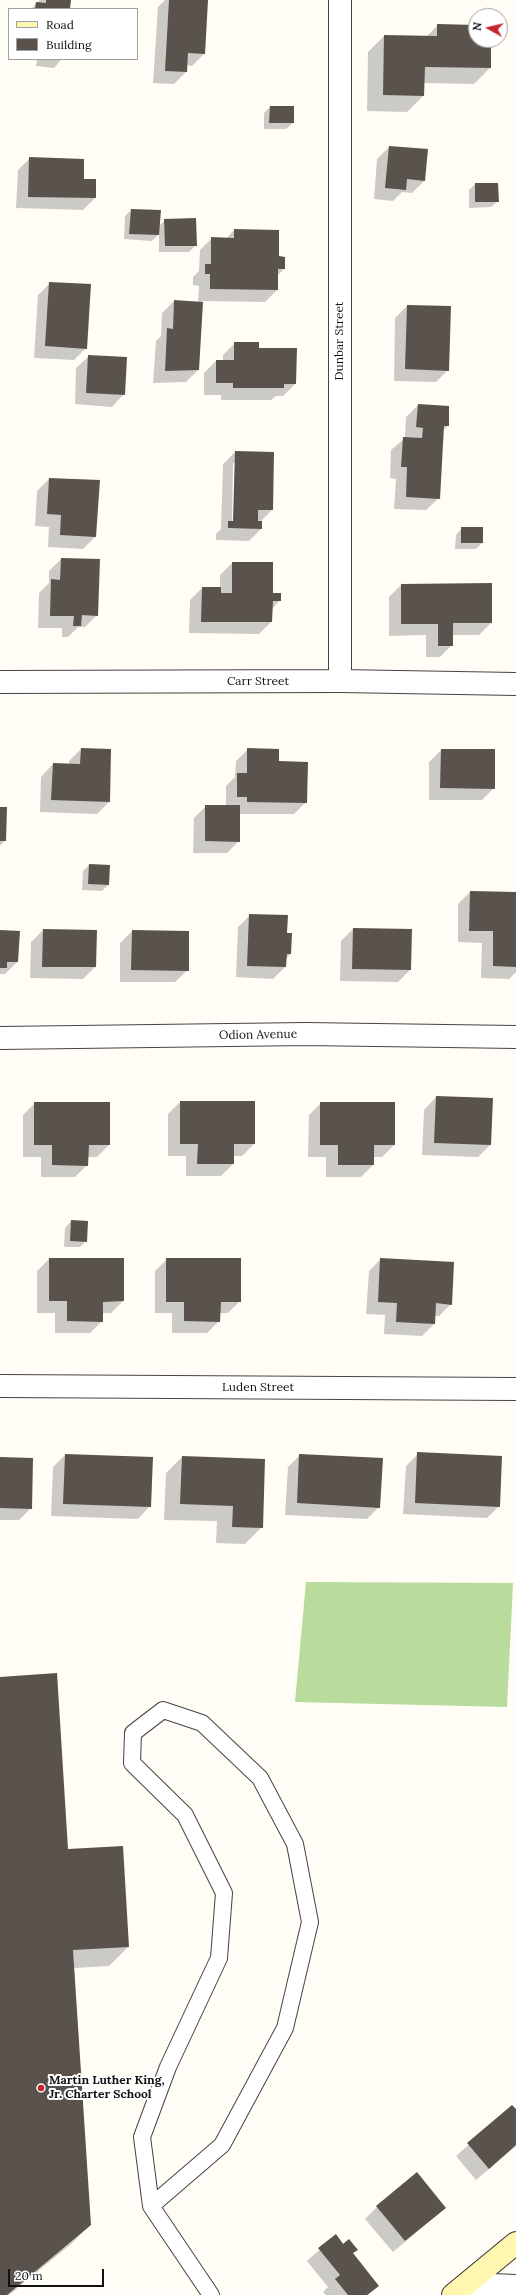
<!DOCTYPE html>
<style>
body{margin:0}
#map{position:relative;width:516px;height:2295px;overflow:hidden;background:#fffdf5;font-family:Lora,serif}
canvas{display:block}
.legend{position:absolute;left:8px;top:8px;width:130px;height:52px;box-sizing:border-box;background:#fff;border:1px solid #a0a0a0;margin:0;padding:5px 7px;list-style:none;font-size:12px;color:#111}
.legend li{display:flex;align-items:center;gap:8px;height:20px}
.legend b{width:20px;border:1px solid #a0a0a0}
.north{position:absolute;left:468px;top:8px;width:40px;height:40px;box-sizing:border-box;background:#fff;border:1px solid #a0a0a0;border-radius:50%;rotate:278deg;font-size:11px;font-weight:700;line-height:16px;text-align:center;color:#111}
.north::after{content:'';display:block;margin:auto;width:14px;height:18px;background:#c4262e;clip-path:polygon(50% 0,100% 100%,50% 72%,0 100%)}
.scale{position:absolute;left:8px;top:2269px;width:96px;height:18px;box-sizing:border-box;border:2px solid #111;border-top:0;padding-left:5px;font-size:12px;line-height:14px;white-space:nowrap;color:#111;-webkit-text-stroke:3px #fff;paint-order:stroke}
</style>
<div id="map">
<canvas width="516" height="2295"></canvas>
<ul class="legend">
<li><b style="height:5px;background:#fff6b0"></b>Road</li>
<li><b style="height:11px;background:#5a524d"></b>Building</li>
</ul>
<div class="north">N</div>
<div class="scale">20 m</div>
</div>
<script>
const c = document.querySelector('canvas').getContext('2d');
c.lineJoin = 'round';
function fill(path, color) { c.fillStyle = color; c.fill(path, 'evenodd'); }
function strokePath(path, color, width, dash) { c.strokeStyle = color; c.lineWidth = width; c.lineCap = dash ? 'butt' : 'round'; c.setLineDash(dash || []); c.stroke(path); }
function label(font, color, halo, rows, align = 'center') {
  c.font = font + ' Lora,serif'; c.lineWidth = 4; c.setLineDash([]); c.textBaseline = 'middle'; c.strokeStyle = halo; c.fillStyle = color; for (const [text, x, y, turn = 0] of rows) {
    c.save(); c.translate(x, y); c.rotate((+turn || 0) * Math.PI / 180); c.textAlign = isNaN(turn) ? turn : align; if (halo) c.strokeText(text, 0, 0); c.fillText(text, 0, 0); c.restore();
  }
}
fill(new Path2D(`
 M306,1582L513,1583L507,1707L295,1702Z`), '#b9dc9c');
fill(new Path2D(`
 M40,0H70L69,9H31Z
 M165,0H207L204,54L192,66L187,65L186,72L174,84L153,83L158,7Z
 M438,25L476,26V40H490V68L474,84L424,83L423,96L407,112L367,111L368,52L384,36L426,37Z
 M37,59H62L54,68L36,66Z
 M270,107L293,123L286,129H264V113Z
 M389,147L424,181L412,193L402,192L393,201L374,199L377,159Z
 M30,158L83,180L95,198L83,210L16,208L18,170Z
 M475,184L498,201L491,207L469,208V190Z
 M131,210L159,226L165,220L196,245L189,252H159V234L152,241L124,239L125,216Z
 M234,230L278,257L284,269L277,276V290L265,302L202,301L198,370L186,382L153,383L156,341L161,336L162,313L174,301L198,302L199,286L193,285V277L199,271L200,250L212,238L226,239Z
 M50,283L86,348L74,360L34,358L38,295Z
 M407,306L448,370L436,382L394,381L395,318Z
 M235,343L258,349L295,384L283,396H276L271,400H221V395H204V373L216,361H223V355Z
 M89,356L124,394L112,407L75,404L76,368Z
 M418,405L448,426L442,431L439,498L426,510L394,509L396,479L390,478L391,450L405,438L406,417Z
 M235,452L272,510L260,522L261,529L249,541L216,540V534L221,529L223,464ZM233,463H235L234,526H232Z
 M49,479L95,537L83,549L48,547L49,527L35,526L37,491Z
 M462,528L482,543L476,549H455L456,535Z
 M61,559L97,615L85,627H78L68,637H62V628H38L39,593L49,583V571Z
 M232,563L280,600L272,609L271,622L259,634L189,633L190,600L202,588H220V575Z
 M401,585L491,623L479,635H452V645L440,657H426V635L389,636V597Z
 M81,749L109,802L97,814L40,812L41,777L53,764L69,765V761Z
 M248,749L278,762L306,802L294,814H239V841L227,853H193L194,818L206,806H226V786L235,777L236,761Z
 M441,750L494,788L482,800H429V762Z
 M0,808L5,840L0,846Z
 M89,865L108,885L102,891L82,890L83,871Z
 M470,892L516,893V972L509,979L481,978L482,943L458,942V904Z
 M250,915L286,934L291,954L285,959V967L273,979L236,977L238,927Z
 M353,929L410,970L398,982L340,981L341,941Z
 M43,930L96,931L95,967L83,979L30,978L31,942Z
 M0,931L17,962L5,974H0Z
 M132,931L188,970L175,982H120V943Z
 M436,1097L490,1145L478,1157L422,1155L424,1110Z
 M180,1102L254,1144L242,1156H233V1164L221,1176H186V1156H168V1114Z
 M35,1103L109,1145L97,1157H87V1165L75,1177H41V1157H23V1115Z
 M321,1103L394,1145L382,1157H373V1165L361,1177H326V1157H308L309,1115Z
 M71,1221L86,1241L80,1247H64L65,1228Z
 M49,1259L123,1301L111,1313H102V1321L90,1333H55V1313H37V1271Z
 M167,1259L240,1301L228,1313H220L219,1321L207,1333H172V1313H155V1271Z
 M381,1259L451,1304L439,1316H434V1324L422,1336L384,1334L385,1315L366,1314L369,1271Z
 M418,1454L499,1506L487,1518L403,1514L406,1466Z
 M65,1455L150,1506L138,1519L51,1516L53,1467Z
 M300,1455L379,1507L367,1519L285,1515L288,1467Z
 M182,1457L262,1527L245,1544L216,1543L217,1521L164,1520L166,1473Z
 M0,1458L31,1508L19,1520H0Z
 M0,1678L67,1850L128,1947L109,1966L74,1968L90,2225L71,2244L9,2295H0Z
 M512,2106L516,2111V2146L476,2180L456,2156Z
 M377,2207L445,2208L393,2252L365,2219Z
 M336,2235L378,2286L368,2295H326L323,2292L328,2287L307,2261Z`), '#0003');
fill(new Path2D(`
 M46,0H71L70,9H35L36,2L46,3Z
 M169,0H208L205,54L188,53L187,72L165,71Z
 M437,24L476,25V40H491V68L425,67L424,96L383,95L384,35L437,36Z
 M270,106H294V123H269Z
 M389,146L428,149L425,181L407,179L406,190L385,188Z
 M29,157L84,159V179H96V198L28,197Z
 M475,183H498L499,202H475Z
 M131,209L161,210L159,235L129,234Z
 M196,218L197,246H165L164,219Z
 M234,229L279,230V256L285,257V269H278V290L210,289V274H205V264H211V237L234,238Z
 M49,282L91,284L87,349L45,346Z
 M174,300L203,302L199,370L165,371L167,328L173,329Z
 M407,305L451,306L449,371L405,369Z
 M234,342H259V348H297L296,384H284V388H233V383H216V360H234Z
 M88,355L127,357L125,395L86,393Z
 M418,404L449,406V426H444L440,499L406,497L407,467H401L403,437L422,438L423,428L416,427Z
 M235,451L274,452L273,510H258V521H262V529L228,528V521H233Z
 M49,478L100,480L96,537L60,535L61,515L47,514Z
 M461,527H483V543H461Z
 M61,558L100,559L98,616L82,615L81,626H73L74,616H50L51,579L60,580Z
 M232,562H273V593H281V601H273L272,622H201L202,587H221V593H232Z
 M492,583V623H453V646H438V624H401V584Z
 M81,748L111,749L110,802L51,800L53,763L80,764Z
 M247,748L279,749V761L308,762L307,803L247,802V797H237V773H247Z
 M441,749H495V789L440,788Z
 M205,805H240V842L205,841Z
 M0,807H7L6,841H0Z
 M89,864L110,865L109,885L88,884Z
 M470,891L516,892V967L493,966V931H469Z
 M249,914L288,915L287,933H292L291,954H287L286,967L247,966Z
 M353,928L412,929L411,970L352,969Z
 M43,929L97,930L96,967H42Z
 M0,930L20,931L18,962H7V968H0Z
 M132,930L189,931V971L131,970Z
 M436,1096L493,1098L491,1145L434,1143Z
 M180,1101H255V1144H234V1164H197L198,1144H180Z
 M34,1102H110V1145H89L88,1166L52,1165V1145H34Z
 M320,1102H395V1145H374V1165H338V1145H320Z
 M71,1220L88,1221L87,1242L70,1241Z
 M49,1258H124V1301L103,1302V1322L67,1321V1301H49Z
 M166,1258H241V1302H221L220,1322L184,1321V1302H166Z
 M380,1258L454,1262L452,1305L436,1303L435,1324L396,1322L397,1303L378,1302Z
 M417,1452L502,1456L500,1507L415,1503Z
 M65,1454L153,1457L151,1507L63,1504Z
 M299,1454L383,1458L380,1508L297,1503Z
 M182,1456L265,1459L263,1528L232,1527L233,1506L180,1504Z
 M0,1457L33,1458L32,1509L0,1508Z
 M57,1673L68,1849L123,1846L129,1947L73,1950L91,2225L7,2295H0V1677Z
 M512,2105L516,2109V2145L489,2169L467,2143Z
 M417,2172L446,2208L405,2241L376,2206Z
 M336,2234L343,2244L349,2239L358,2250L353,2253L379,2286L367,2295H348L335,2279L340,2275L318,2248Z`), '#5a524d');
const lane = new Path2D(`
 M151,2206L222,2145L285,2028L310,1922L295,1844L260,1778L202,1723L163,1710L133,1733L132,1763L185,1815L224,1893L219,1958L168,2067L142,2137L151,2206L211,2295`);
const street = new Path2D(`
 M340,681V0
 M0,682L340,681L516,684
 M0,1038L306,1034L516,1037
 M0,1386L516,1389
 M467,2284L516,2286`);
const secondary = new Path2D(`
 M453,2295L516,2243`);
strokePath(lane, '#444', 18);
strokePath(street, '#444', 24);
strokePath(secondary, '#333', 24);
strokePath(lane, '#fff', 16);
strokePath(street, '#fff', 22);
strokePath(secondary, '#fff6b0', 22);
for (const [x, y, r, color] of [
 [41,2088,4,"#c4262e"]
]) { const dot = new Path2D(); dot.arc(x, y, r, 0, 2 * Math.PI); c.fillStyle = color; c.fill(dot); strokePath(dot, '#fff', 1.5); }
label('12px', '#111', '#fff', [
 ["Dunbar Street",340,341,-90],
 ["Carr Street",258,682],
 ["Odion Avenue",258,1035,-1],
 ["Luden Street",258,1388]
]);
label('bold 12px', '#111', '#fff', [
 ["Martin Luther King,",49,2081],
 ["Jr. Charter School",49,2095]
], 'left');
</script>
